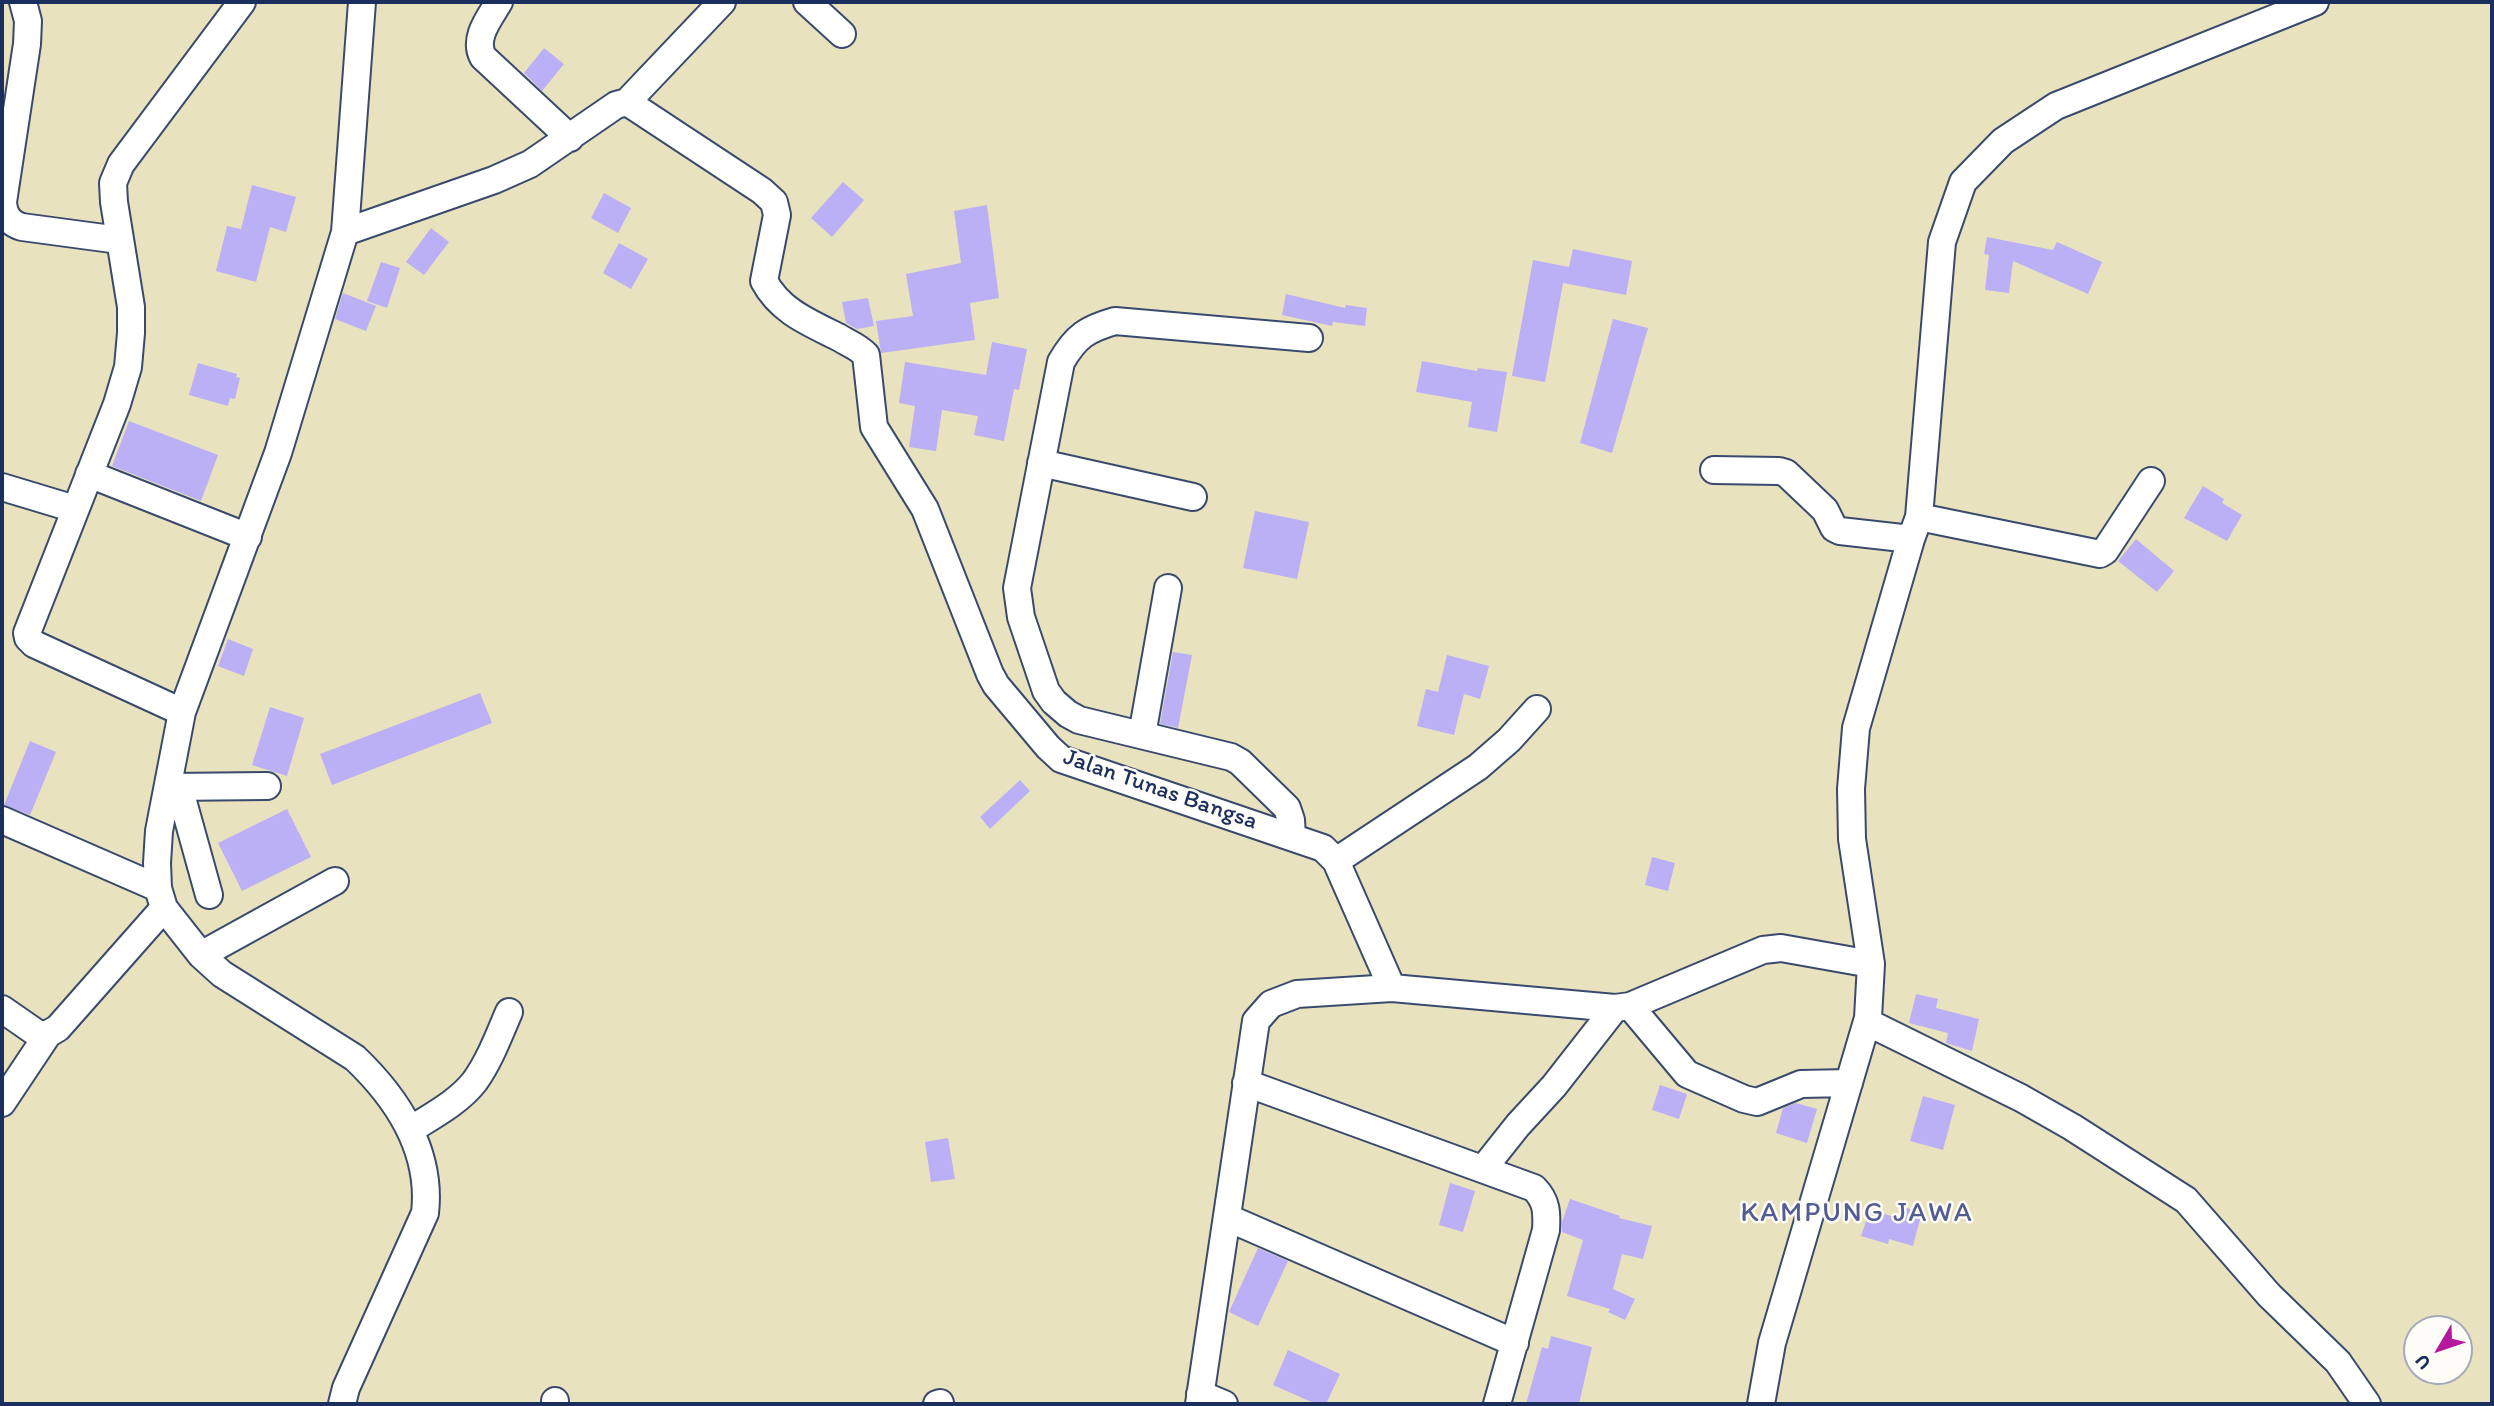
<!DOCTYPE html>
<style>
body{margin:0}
#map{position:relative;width:2494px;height:1406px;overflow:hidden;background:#e9e2bf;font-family:Itim,sans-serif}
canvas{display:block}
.frame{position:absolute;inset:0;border:4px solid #1b2f5e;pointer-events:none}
.north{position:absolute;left:2403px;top:1315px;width:70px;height:70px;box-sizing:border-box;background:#fdfcf7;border:2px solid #a3aaba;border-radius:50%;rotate:231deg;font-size:19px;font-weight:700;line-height:28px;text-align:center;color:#1b2f5e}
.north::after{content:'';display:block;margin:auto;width:24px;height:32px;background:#b5179e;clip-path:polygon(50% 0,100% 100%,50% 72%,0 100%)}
</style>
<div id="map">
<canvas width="2494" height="1406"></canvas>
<div class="frame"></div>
<div class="north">U</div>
</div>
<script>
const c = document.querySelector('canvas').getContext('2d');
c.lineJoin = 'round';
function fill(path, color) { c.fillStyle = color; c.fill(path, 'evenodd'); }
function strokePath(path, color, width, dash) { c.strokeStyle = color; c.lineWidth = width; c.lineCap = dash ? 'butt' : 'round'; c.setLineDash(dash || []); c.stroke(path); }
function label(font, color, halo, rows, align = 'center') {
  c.font = font + ' Itim,sans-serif'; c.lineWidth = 5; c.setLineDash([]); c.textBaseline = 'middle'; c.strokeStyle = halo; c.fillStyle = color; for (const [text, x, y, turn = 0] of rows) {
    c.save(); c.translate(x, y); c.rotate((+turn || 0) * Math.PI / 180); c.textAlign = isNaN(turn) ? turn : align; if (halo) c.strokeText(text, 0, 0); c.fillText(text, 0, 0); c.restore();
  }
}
fill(new Path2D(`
 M544,48L564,64L542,91L524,73Z
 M843,182L864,200L832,237L811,218Z
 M252,185L296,197L286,232L270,227L256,282L216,271L227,226L241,229Z
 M604,193L631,208L618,233L591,218Z
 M987,205L999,298L970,303L975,340L881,353L876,321L913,316L906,274L961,263L954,211Z
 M431,228L449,242L424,275L406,262Z
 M1987,237L2053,250L2057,242L2102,262L2088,294L2013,261L2009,293L1985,290L1989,255L1984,254Z
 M619,243L648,259L631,289L603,273Z
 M1573,249L1632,261L1626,295L1563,283L1545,382L1512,376L1533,260L1569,267Z
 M381,262L400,268L387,308L367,301Z
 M343,293L376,306L366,331L335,319Z
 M1286,294L1345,308L1346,305L1367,308L1365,326L1333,322L1332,326L1282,315Z
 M868,298L874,326L857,329L846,323L842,302Z
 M1613,319L1648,328L1612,453L1580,443Z
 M992,342L1027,349L1019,390L1014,389L1004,441L974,435L978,416L942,410L936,451L909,447L915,406L899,403L905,362L986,375Z
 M1422,361L1477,371L1478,368L1507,372L1497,432L1468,427L1472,402L1416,392Z
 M198,363L237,374L236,377L240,378L235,399L230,398L228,406L189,395Z
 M129,421L218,455L201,501L112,466Z
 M2203,486L2224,499L2222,503L2242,515L2227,541L2184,518Z
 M1255,511L1309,522L1297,579L1243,568Z
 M2136,539L2174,571L2157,592L2118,561Z
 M228,639L253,649L244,676L218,666Z
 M1173,652L1192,655L1178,728L1160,724Z
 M1447,655L1489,666L1480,699L1464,694L1454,735L1417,726L1426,689L1438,692Z
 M480,693L492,723L332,785L320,754Z
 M270,707L304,718L287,776L252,765Z
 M30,741L56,752L30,815L4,805Z
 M1020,780L1030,791L990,829L980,817Z
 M287,809L311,857L242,891L218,843Z
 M1652,857L1675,863L1668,891L1645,885Z
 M1916,994L1938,999L1936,1008L1979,1019L1972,1051L1946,1043L1948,1033L1909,1023Z
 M1660,1085L1687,1094L1679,1119L1652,1110Z
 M1923,1096L1955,1105L1943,1150L1910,1141Z
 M1796,1103L1817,1109L1807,1143L1776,1133L1783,1108Z
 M948,1138L955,1179L931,1182L925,1142Z
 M1450,1183L1475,1191L1463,1232L1439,1225Z
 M1570,1199L1620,1216L1619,1218L1652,1226L1643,1259L1622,1254L1613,1289L1635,1299L1625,1320L1608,1312L1610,1309L1567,1296L1583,1240L1562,1232V1222Z
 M1903,1207L1922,1212L1913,1246L1889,1239L1888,1244L1861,1236L1870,1209L1900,1219Z
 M1258,1248L1288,1261L1258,1326L1229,1312Z
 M1551,1336L1592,1347L1579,1404H1526L1542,1347L1548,1349Z
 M1288,1350L1340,1374L1326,1404H1316L1273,1385Z`), '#bbb0f5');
const minor = new Path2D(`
 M23,2L28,21L27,44L3,202C4,215 9,223 22,227L119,240
 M499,2C489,19 473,38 483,57L570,138
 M807,2L842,34
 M627,102L762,191L774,202L777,215L764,281C780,311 808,322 838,337C848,343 859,347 866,355L874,427L925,509L990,674L996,685L1048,747L1061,759L1323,848L1336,861L1392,988L1615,1008L1630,1006L1763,950L1781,948L1871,964
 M345,232L494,180L530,164L616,105L627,102L722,2
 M1041,463L1193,497
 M1714,470L1779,471L1786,473L1825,510L1834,528L1840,531L1911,539
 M89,474L248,537
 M2,487L75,509
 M1919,517L2100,554L2105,551L2151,481
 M182,712L34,644L28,638L27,633L117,404L128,367L131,333V307L114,202L113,183L121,164L242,2
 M1142,735L1168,588
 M168,787L267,786
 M179,787L209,895
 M2,820L158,888
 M1292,836L1291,820L1287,808L1240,762L1231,757L1079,720L1068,714L1054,702L1046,691L1021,617L1017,588L1061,362C1076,336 1087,329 1115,321L1309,338
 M1336,861L1478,767L1509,740L1537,709
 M201,955L335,881
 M1630,1006L1687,1074L1744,1099L1757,1102L1801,1084L1849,1083
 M2,1009L38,1034H48
 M1867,1022L2021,1098L2072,1127L2186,1200L2269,1295L2338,1362L2367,1404
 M1246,1083L1534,1188C1547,1201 1547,1213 1546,1230L1497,1404
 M2,1103L48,1034L58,1028L164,908
 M410,1130C432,1116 459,1102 475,1081C490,1060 499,1035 509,1012
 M1483,1169L1518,1125L1554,1086L1615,1008
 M1228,1218L1515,1343
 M1200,1394L1224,1404
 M555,1401V1404
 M342,1404L346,1388L425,1213C432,1152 398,1099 355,1058L222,974L201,955L164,908L158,888L157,863L159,831L182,712L278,453L345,232L362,2
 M937,1404L940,1403
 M1199,1404L1256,1021L1271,1004L1297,994L1392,988
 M1761,1404L1772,1343L1868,1018L1871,964L1852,839L1851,789L1856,728L1911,539L1919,517L1942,242L1963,182L2003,141L2056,106L2315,2`);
strokePath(minor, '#3a4a6d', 30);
strokePath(minor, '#fff', 26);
label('24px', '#1b2f5e', '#fdfcf7', [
 ["Jalan Tunas Bangsa",1160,790,19]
]);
c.letterSpacing = '2px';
label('28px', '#535c93', '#fdfcf7', [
 ["KAMPUNG JAWA",1857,1214]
]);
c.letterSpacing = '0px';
</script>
